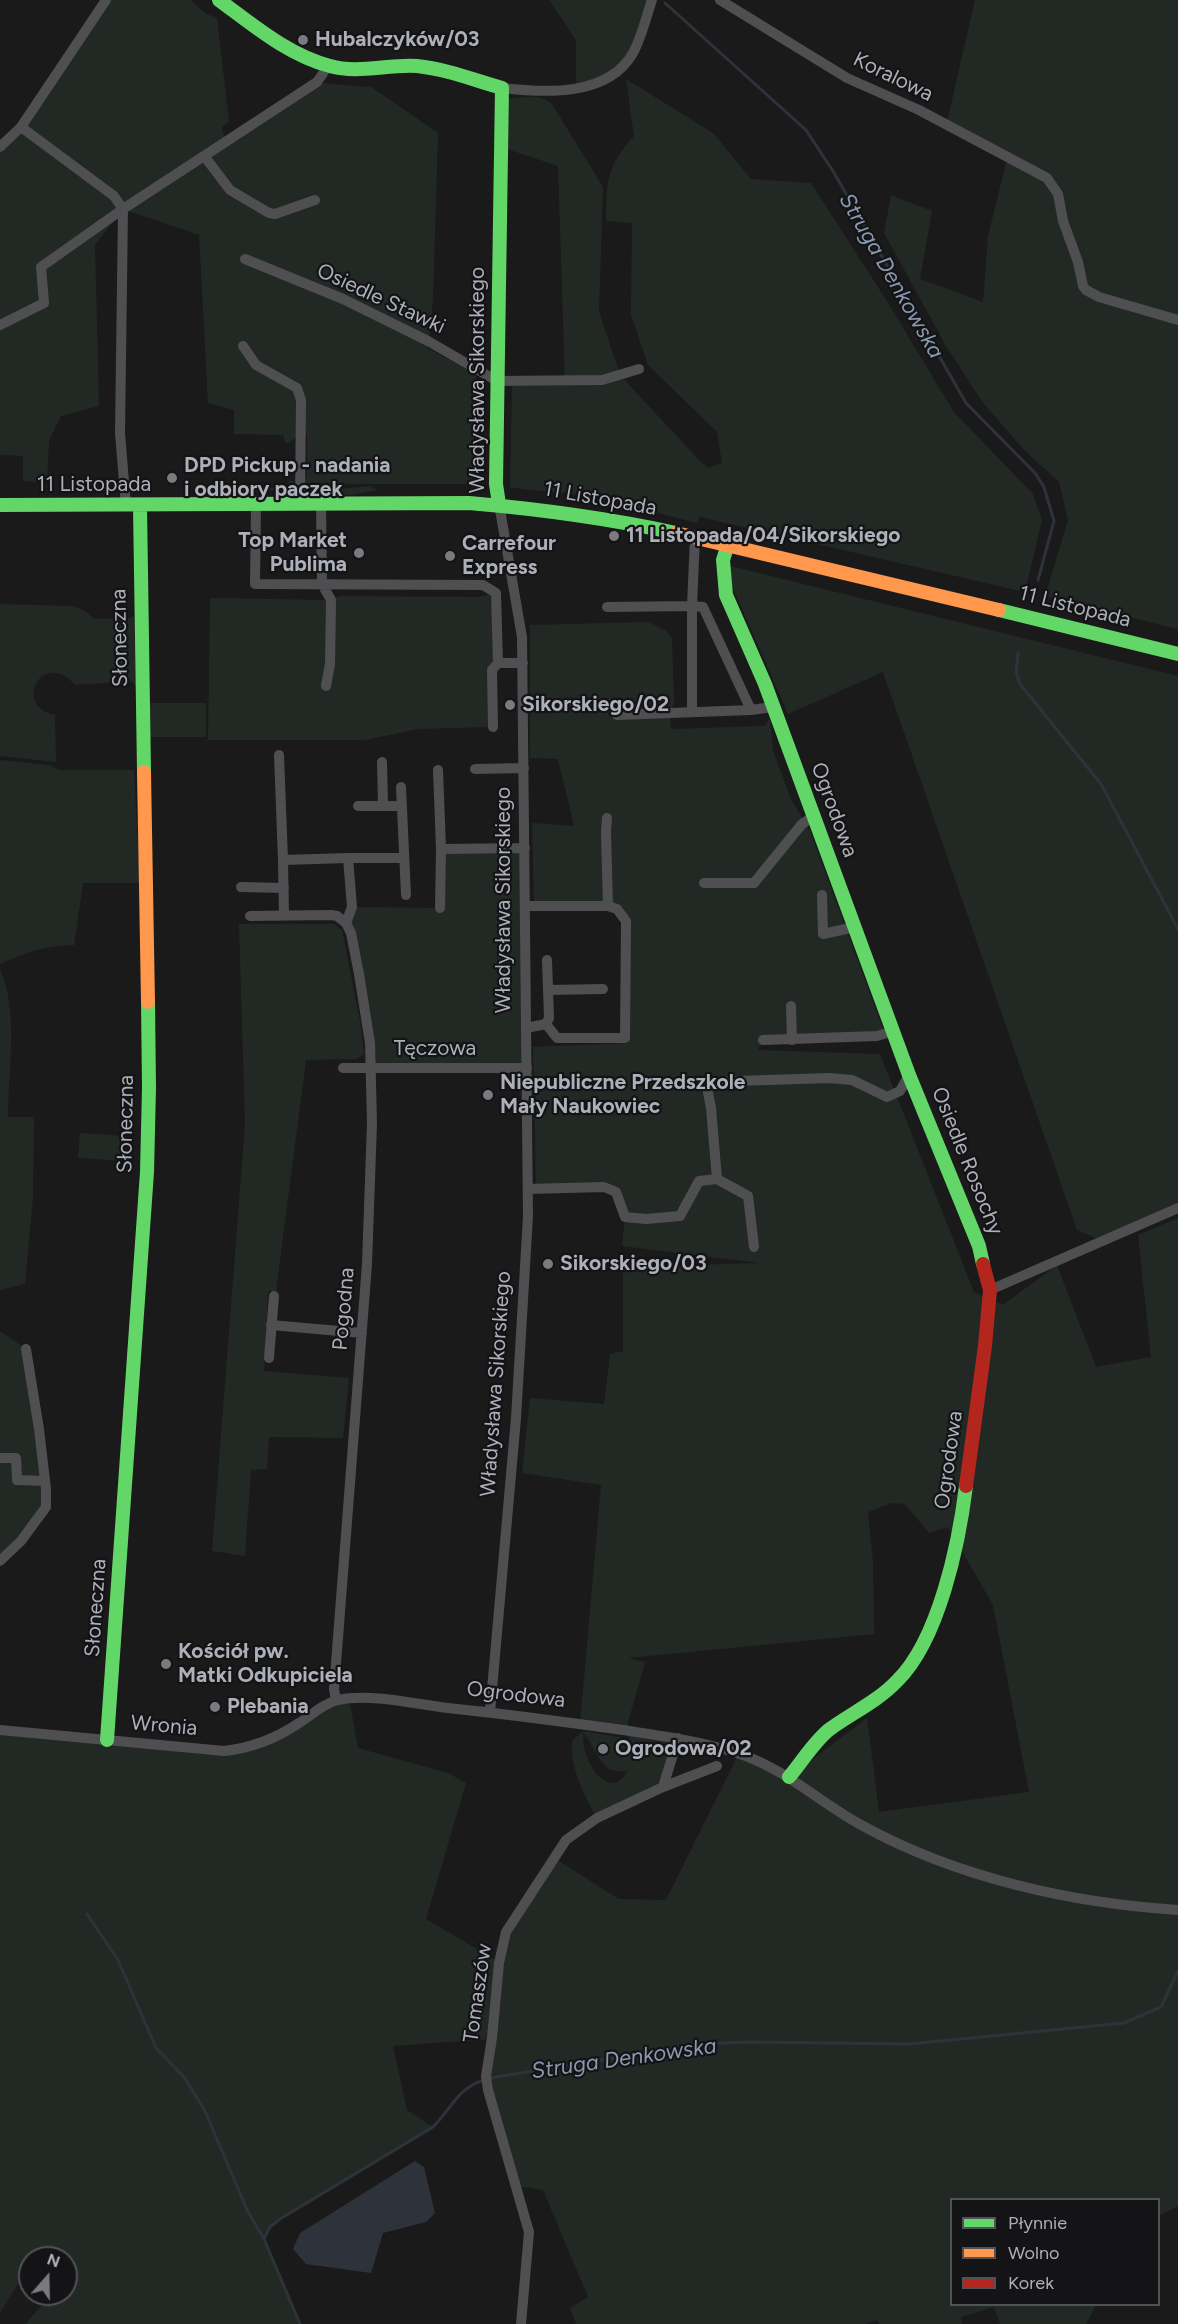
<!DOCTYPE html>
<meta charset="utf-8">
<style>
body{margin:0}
#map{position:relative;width:1178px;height:2324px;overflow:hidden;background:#1a1a1a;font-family:Figtree,sans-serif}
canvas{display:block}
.legend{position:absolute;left:950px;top:2198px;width:210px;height:108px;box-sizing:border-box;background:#141416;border:2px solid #515257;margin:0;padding:8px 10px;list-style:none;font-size:18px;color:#adafb9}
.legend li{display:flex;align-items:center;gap:12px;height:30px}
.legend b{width:30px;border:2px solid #515257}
.north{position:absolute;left:18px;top:2246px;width:60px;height:60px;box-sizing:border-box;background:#141416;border:2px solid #515257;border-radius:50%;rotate:20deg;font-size:16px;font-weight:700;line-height:24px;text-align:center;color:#adafb9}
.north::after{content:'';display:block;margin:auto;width:21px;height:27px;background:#7a7b81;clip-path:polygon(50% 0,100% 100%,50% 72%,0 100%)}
</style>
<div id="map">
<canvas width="1178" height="2324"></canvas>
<ul class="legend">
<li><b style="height:8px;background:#63d668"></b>Płynnie</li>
<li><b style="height:8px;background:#ff974d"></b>Wolno</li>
<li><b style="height:8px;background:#b3261e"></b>Korek</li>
</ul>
<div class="north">N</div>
</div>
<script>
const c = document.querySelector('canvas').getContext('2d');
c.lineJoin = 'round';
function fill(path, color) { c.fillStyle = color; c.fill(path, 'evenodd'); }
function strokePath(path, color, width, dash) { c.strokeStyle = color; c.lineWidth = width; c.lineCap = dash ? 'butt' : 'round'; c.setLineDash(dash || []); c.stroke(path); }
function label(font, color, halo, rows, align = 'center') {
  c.font = font + ' Figtree,sans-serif'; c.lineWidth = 4.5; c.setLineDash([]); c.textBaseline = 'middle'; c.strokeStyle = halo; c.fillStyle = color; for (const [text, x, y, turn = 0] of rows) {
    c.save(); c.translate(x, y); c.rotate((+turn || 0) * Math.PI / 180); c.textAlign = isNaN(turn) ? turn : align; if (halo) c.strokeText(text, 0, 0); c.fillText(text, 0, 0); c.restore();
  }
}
fill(new Path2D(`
 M106,0H191L205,13L217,18L229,122L222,127L226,142L317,82L362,87L370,86L438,133L433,297L431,326L427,348L476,374L472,484H351L300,489L307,476V434L300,435L288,443L285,442L283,435L234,434V410L208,403L199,235L123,209L95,245L99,406L61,416L49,441L47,482L23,481V456L0,455V147Z
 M549,0H652L621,69L576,88V40Z
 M975,0H1178V629L1045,596L1068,520L1059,482L1024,450L983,403L946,346L884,233L891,195L932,211L920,279L983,302L988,236L1006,163L1005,156L946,126Z
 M626,79L714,134L751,179L811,183L885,298L954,412L1033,494L1042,520L1025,592L700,517L697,523C659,514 622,502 584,496C559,491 535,492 510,487L512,386L565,385L558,166L501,147L502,100C519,98 537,92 552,104L603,187L599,311L620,375L699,460L708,468L722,463L717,432L648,365L631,315L632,223L606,221C606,182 607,165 634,136Z
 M289,481H294V487L290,490L241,492L240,488H286Z
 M370,486L377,490L352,495H312L306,492Z
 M730,566L1178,676V1208L1103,1241L1077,1230L883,672L788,714L731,584Z
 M496,593L493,727L418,729L365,740H208L210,598L327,600L340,596L479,597Z
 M0,604L73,606L83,610L95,619L131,618L134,616L136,686L131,681L75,685C43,648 11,706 55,715L56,762L0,756Z
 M648,622L667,631L672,639L674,703L670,712L671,729L764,726L770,718L773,751L791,799L810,831L885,1034L763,1040L758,1050L880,1054L974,1292L1003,1305L1057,1265L1096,1367L1151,1357L1138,1235L1178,1218V2206L1159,2216L1158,2200H952V2304L1096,2305L1086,2324H1000L994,2307L961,2317L962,2324H879L877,2320L865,2324H576L570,2308L588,2297L543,2190L517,2186L488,2090L492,2039L393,2046L407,2110L433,2127L280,2219L270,2227L264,2239L300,2324H25L52,2294H66V2258H30V2273L26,2270L0,2313V1730L233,1750L349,1698L358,1748L448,1773L466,1783L426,1919L499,1962L506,1932L554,1858L619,1899L666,1900L739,1753L789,1777L867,1718L879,1812L1029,1792L993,1605L948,1527L929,1533L905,1504L891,1503L868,1512L873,1562L874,1634L628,1658L645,1662L626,1730L678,1738L663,1787L597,1818C584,1794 570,1769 572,1741L583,1731L629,1739L626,1730L580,1724L601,1485L522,1473L530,1398L604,1404L610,1354L623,1351V1267L760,1263L622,1246L625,1217L616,1192L536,1189L533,1047L630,1043L614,1039L625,1037L626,921L617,909L534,907L532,823L574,826L558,759L530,758V625ZM583,1732C598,1751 601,1777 628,1770C611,1802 588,1768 584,1747C583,1742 584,1737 583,1732Z
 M149,703H206V737H149Z
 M0,760L50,765L59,770H134L140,883H83L74,945C44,946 27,952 0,964Z
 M525,848L527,1068L372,1069L349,919L352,907L439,908L441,849Z
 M239,924H334L342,930L360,1021L364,1054L357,1059L306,1060L276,1291H268L264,1371L349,1378L343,1438L269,1437L267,1469L251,1470L245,1556L212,1551L245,1124Z
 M0,970C19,1009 8,1074 8,1117H34L33,1197L25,1284L0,1290Z
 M80,1133L123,1136L122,1161L78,1158Z
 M0,1331L26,1349L47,1499L0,1565Z`), '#222924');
fill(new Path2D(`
 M415,2161L424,2167L435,2213L426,2222L383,2233L371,2273L306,2264L293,2249L300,2233Z`), '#2e333b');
strokePath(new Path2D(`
 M665,3L806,130L833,171L966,403L1035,473L1044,487L1054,521L1038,580
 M1018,653L1016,672L1020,684L1101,784L1178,929
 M87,1914L118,1960L156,2048L184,2077L205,2111L248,2212L264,2239
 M490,2078L701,2044L748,2042L910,2044L1124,2023L1161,2007L1178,1971
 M300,2324L264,2239L270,2227L280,2219L433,2127C451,2109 459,2087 484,2080`), '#2e333b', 3);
strokePath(new Path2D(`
 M106,0L21,127L114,196L123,209L317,82L328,66
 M720,0L847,78L919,110L1047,178L1058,194L1063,221L1078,262L1083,286L1086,290L1099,297L1178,320
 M502,88C545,93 608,97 633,53C642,37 646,17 652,0
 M0,147L21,127
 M205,157L230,190L269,213L275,214L315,200
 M123,209L120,433L126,506
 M245,259L343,299L428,341L497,381L602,380L639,369
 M0,325L44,303L41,267L123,209
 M243,346L256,365L297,388L301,400L300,503
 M321,503L322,584L331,600L330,664L326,686
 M256,505L255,584L483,585L496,593L498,663H523
 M607,607L692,606L703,607L751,710
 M692,711V606L695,537
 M617,715L751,710L773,707
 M493,727L492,670L498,663
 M279,755L283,860L348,858L352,907L346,923L351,933L359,974L370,1043L372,1123L367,1264L334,1689L336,1700
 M382,762L383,806
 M475,769L524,768
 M438,770L441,849L440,908
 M401,787L406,895
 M358,806H402
 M607,818L606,832L608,906
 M441,849L525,848
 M348,858H404
 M283,860L284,916
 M704,883H754L802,824L814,816
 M241,887L284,888
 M822,895L823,934L855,927
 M526,906H608L617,909L626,921L625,1038H557L546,1024
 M250,916L331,915L337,916L346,923
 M548,990L603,989
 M791,1006L792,1040
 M526,1028L546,1024L549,1018L547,960
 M763,1040L877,1036L894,1031
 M343,1068H527
 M717,1179L711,1108L706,1082L829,1078L852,1080L887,1097L900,1091L909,1075
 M528,1189L604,1187L616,1192L625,1217L646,1219L680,1216L699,1181L717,1179L748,1196L754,1247
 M990,1290L1178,1208
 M271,1325L362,1333
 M269,1358L274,1296
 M0,1458H16L17,1480L45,1481
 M0,1561L21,1541L46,1507V1489L39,1429L26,1349
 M490,1712L516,1418L528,1216L522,637L499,504
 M0,1730L224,1751C251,1748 277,1738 299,1723C312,1715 322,1704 338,1700C370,1693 415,1704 448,1708C507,1714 565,1722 623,1730C662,1736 700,1741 737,1753C785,1768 820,1803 863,1826C958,1878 1071,1903 1178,1910
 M663,1787L717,1766
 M521,2324L529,2232L488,2090L486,2076L492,2038L499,1963L506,1932L566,1840L597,1818L663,1787L678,1738`), '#4f4f52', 10);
strokePath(new Path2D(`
 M219,0C253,25 288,55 330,66C358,74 388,64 417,66C446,69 474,80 502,88L496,484L499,504
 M0,505L469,503C539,509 607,518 676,533
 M140,506L144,772
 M728,544L723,560L726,595L765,684L909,1075L979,1246L983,1264
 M999,610L1178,654
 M107,1740L147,1172L149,1088L148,1002
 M789,1777C801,1763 816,1739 830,1729C852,1713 878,1701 897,1681C939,1640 959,1543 966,1486`), '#63d668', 14);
strokePath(new Path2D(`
 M676,533L999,610
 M144,772L148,1002`), '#ff974d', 14);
strokePath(new Path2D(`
 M966,1486L985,1346L990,1290L983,1264`), '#b3261e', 14);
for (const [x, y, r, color] of [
 [303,40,6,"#7a7b81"],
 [172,478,6,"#7a7b81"],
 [614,536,6,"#7a7b81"],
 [359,553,6,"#7a7b81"],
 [450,556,6,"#7a7b81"],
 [510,705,6,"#7a7b81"],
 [488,1095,6,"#7a7b81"],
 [548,1264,6,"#7a7b81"],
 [166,1664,6,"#7a7b81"],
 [215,1707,6,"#7a7b81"],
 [603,1749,6,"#7a7b81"]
]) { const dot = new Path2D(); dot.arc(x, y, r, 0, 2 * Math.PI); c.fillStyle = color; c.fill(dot); strokePath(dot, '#141416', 2); }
label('bold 21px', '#adafb9', '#141416', [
 ["Hubalczyków/03",315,40],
 ["DPD Pickup - nadania",184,466],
 ["i odbiory paczek",184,490],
 ["11 Listopada/04/Sikorskiego",626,536],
 ["Top Market",347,541,"right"],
 ["Publima",347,565,"right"],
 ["Carrefour",462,544],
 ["Express",462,568],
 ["Sikorskiego/02",522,705],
 ["Niepubliczne Przedszkole",500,1083],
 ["Mały Naukowiec",500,1107],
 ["Sikorskiego/03",560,1264],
 ["Kościół pw.",178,1652],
 ["Matki Odkupiciela",178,1676],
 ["Plebania",227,1707],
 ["Ogrodowa/02",615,1749]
], 'left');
label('21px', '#adafb9', '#141416', [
 ["Koralowa",893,77,26],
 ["Osiedle Stawki",381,299,25],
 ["Władysława Sikorskiego",478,380,-90],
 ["11 Listopada",94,485],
 ["11 Listopada",600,499,10],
 ["11 Listopada",1075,607,14],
 ["Słoneczna",120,638,-91],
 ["Ogrodowa",834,810,70],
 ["Władysława Sikorskiego",504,900,-90],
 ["Tęczowa",435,1049],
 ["Słoneczna",126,1124,-89],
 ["Osiedle Rosochy",967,1161,68],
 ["Pogodna",344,1309,-85],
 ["Władysława Sikorskiego",496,1384,-86],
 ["Ogrodowa",949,1460,-82],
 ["Słoneczna",96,1608,-86],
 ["Ogrodowa",516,1695,7],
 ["Wronia",164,1726,5],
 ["Tomaszów",478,1993,-82]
]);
label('italic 22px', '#8899b0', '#141416', [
 ["Struga Denkowska",891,276,60],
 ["Struga Denkowska",624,2059,-8]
]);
</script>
